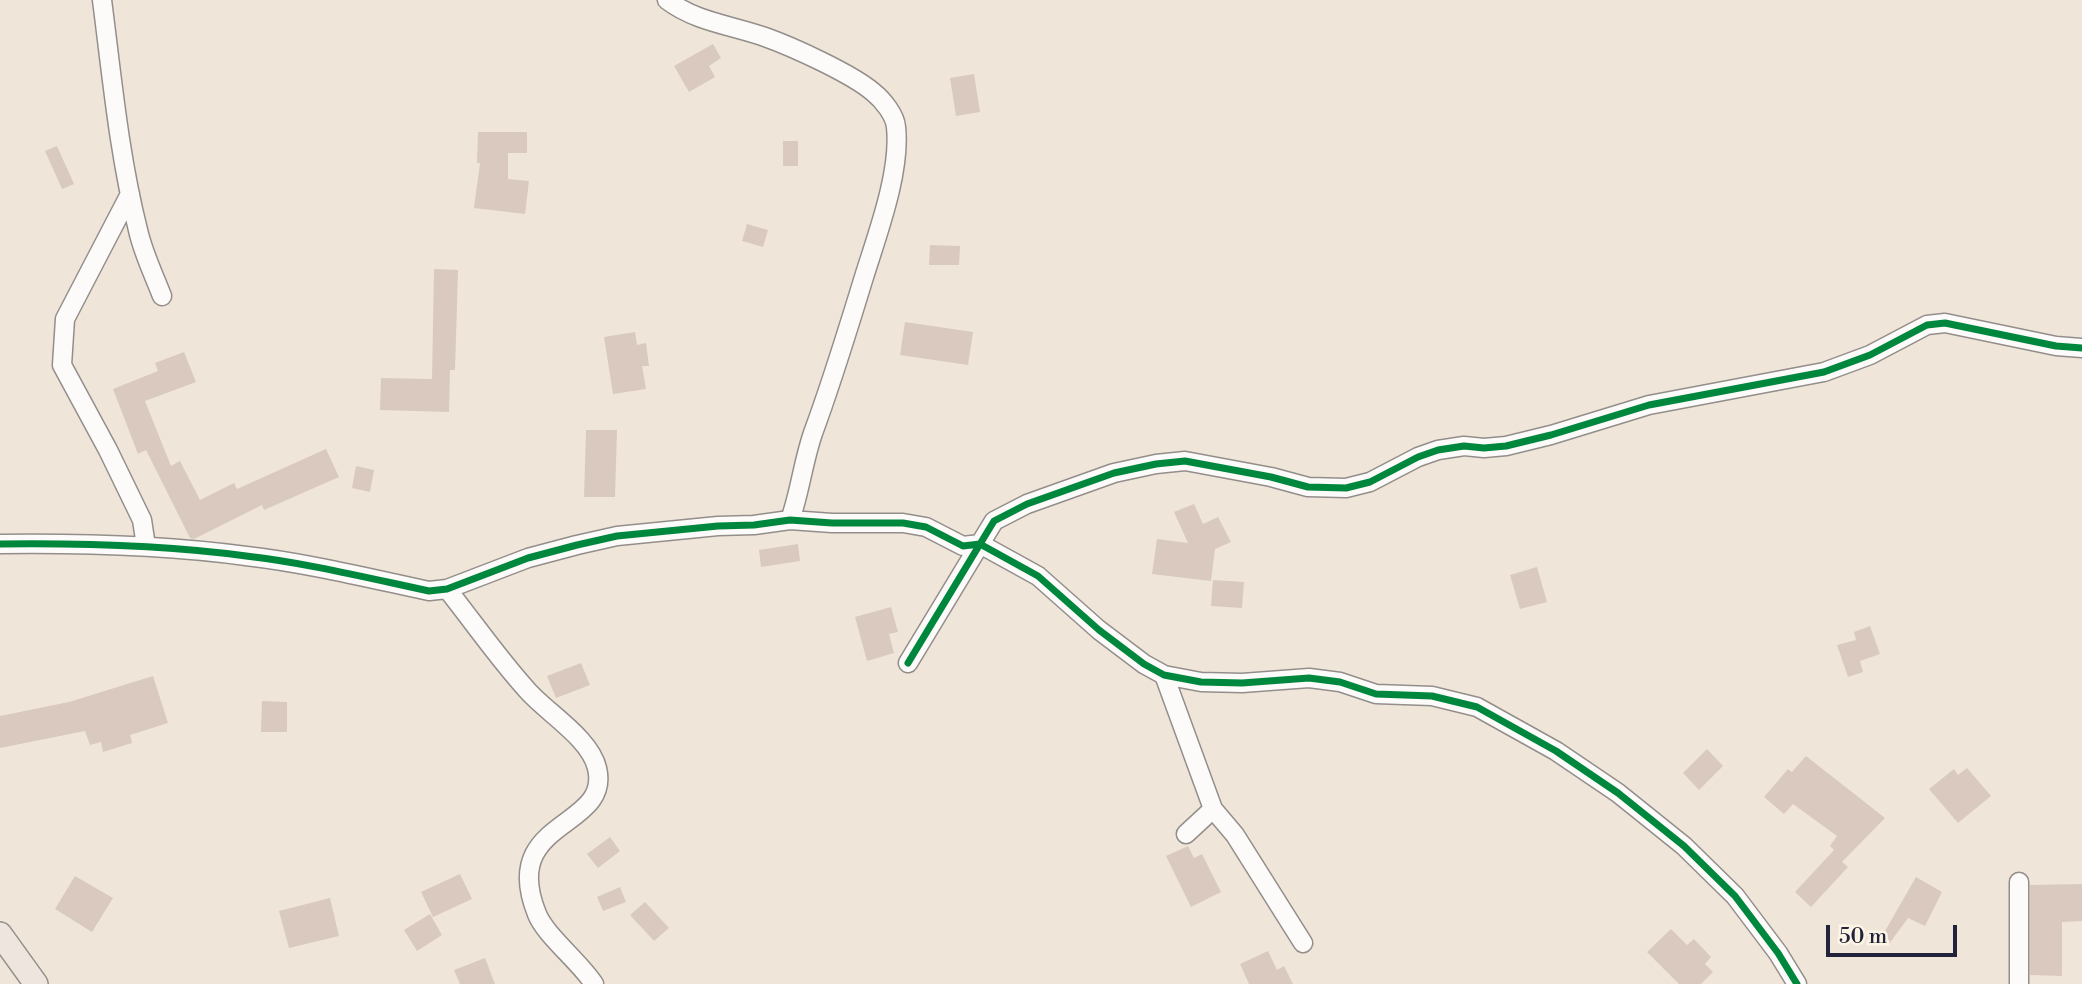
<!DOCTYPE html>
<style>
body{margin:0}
#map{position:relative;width:2082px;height:984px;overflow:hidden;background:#efe6d9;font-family:"Libre Bodoni",serif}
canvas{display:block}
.scale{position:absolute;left:1826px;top:925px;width:131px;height:32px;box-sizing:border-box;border:4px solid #22223b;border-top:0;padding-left:9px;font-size:21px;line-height:24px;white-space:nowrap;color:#22223b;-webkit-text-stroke:5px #fcf5e5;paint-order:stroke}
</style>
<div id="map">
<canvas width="2082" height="984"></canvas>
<div class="scale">50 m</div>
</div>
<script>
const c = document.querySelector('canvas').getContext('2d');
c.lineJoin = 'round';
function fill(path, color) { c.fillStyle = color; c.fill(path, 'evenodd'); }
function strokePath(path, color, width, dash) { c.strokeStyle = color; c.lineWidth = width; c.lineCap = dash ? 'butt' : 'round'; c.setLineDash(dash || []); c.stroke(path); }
fill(new Path2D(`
 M713,44L721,58L709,66L715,77L689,92L674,66Z
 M974,74L980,112L956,116L950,78Z
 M478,132H527V153H508V179L529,181L525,214L474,208L480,163H477Z
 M783,141H798V166H783Z
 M57,146L74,184L62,189L45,151Z
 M747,224L768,230L763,247L742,241Z
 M930,245L960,246L959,265H929Z
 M434,269L458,270L455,370H450L449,412L380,410L381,378L432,379Z
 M905,322L973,332L968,365L900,355Z
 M635,332L637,345L646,343L649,366H642L646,389L613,394L604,337Z
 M184,352L196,382L145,401L171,466L180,461L200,500L234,483L237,489L326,449L339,477L264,510L262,505L194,539L190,538L146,450L138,454L113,389L158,371L155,363Z
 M586,430H617L615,497H584Z
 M356,466L374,470L370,492L352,488Z
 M1194,504L1203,524L1218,517L1231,542L1215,549L1211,581L1152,574L1157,539L1188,543L1174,512Z
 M798,544L800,561L761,567L759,550Z
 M1537,567L1547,602L1520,609L1510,575Z
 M1213,580L1244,582L1242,608L1211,606Z
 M891,607L898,632L889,634L894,653L867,661L855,617Z
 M1870,626L1880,654L1860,661L1863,672L1848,677L1837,645L1856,640L1854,632Z
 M581,663L590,685L556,698L547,676Z
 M153,676L168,723L130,735L132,743L103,752L101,742L90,745L85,731L0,748V716L69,702Z
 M262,701L287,702V732H261Z
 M1707,749L1723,766L1699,790L1683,773Z
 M1806,756L1885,818L1842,862L1848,867L1811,907L1795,892L1834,850L1830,846L1837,836L1793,804L1784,814L1764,797L1788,769L1792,772Z
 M1967,768L1991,796L1958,823L1929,789L1954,769L1958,775Z
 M610,837L620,851L598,868L587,854Z
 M1188,846L1194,858L1202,854L1221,892L1191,907L1166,856Z
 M460,874L472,899L433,917L421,892Z
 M75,876L113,898L92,932L55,909Z
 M1916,877L1942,892L1925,926L1908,918L1889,944L1881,938Z
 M2082,884V921L2062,922V976L2030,975V885Z
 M620,887L626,902L603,911L597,897Z
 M330,898L339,936L289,948L279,911Z
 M645,902L669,928L654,941L630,915Z
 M430,914L442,935L417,951L404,930Z
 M1671,929L1687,945L1694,939L1711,957L1705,964L1713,972L1701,984H1679L1647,952Z
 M1268,951L1277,970L1284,966L1293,984H1249L1240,964Z
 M485,958L495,984H460L454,970Z`), '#d9c9be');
const minor = new Path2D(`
 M102,0C112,77 119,155 138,230C143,253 154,275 162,296
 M667,0C696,22 731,25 765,37C793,47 852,74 873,92C883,100 895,115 896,127C901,172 877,235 864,277C848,329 832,382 813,433C803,462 800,492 790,520
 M130,194L65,319L62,365L108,450L142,520L146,546
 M0,544C82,543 164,545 246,556C307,563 368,578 429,591L447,589L528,558L577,545L617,536L718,526L754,525L790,520L832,523H903L926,527L963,546L980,544L994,521L1027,504L1114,473L1156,464L1185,461L1271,477L1308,487L1346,488L1370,482L1418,457L1438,450L1464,446L1484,448L1506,446L1551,435L1649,405L1824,372L1870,355L1927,325L1945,323L2056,346L2082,348
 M447,589C474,623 498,658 527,690C547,713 590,738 597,768C612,830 498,818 537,914C545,935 581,963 594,984
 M908,663L980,544L1038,576L1099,630L1144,664L1164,675L1201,682L1242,683L1309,678L1340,682L1376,694L1432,696L1477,707L1556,751L1618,793L1684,846L1735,896L1778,953L1797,984
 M1164,675L1213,809L1235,835L1303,943
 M1186,834L1213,809
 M2019,882V984`);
const major = new Path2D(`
 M0,934L36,984`);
strokePath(minor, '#938e8b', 21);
strokePath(major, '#938e8b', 26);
strokePath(minor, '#fdfbf9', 18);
strokePath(major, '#eee6de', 23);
strokePath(new Path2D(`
 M0,544C82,543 164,545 246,556C307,563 368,578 429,591L447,589L528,558L577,545L617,536L718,526L754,525L790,520L832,523H903L926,527L963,546L980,544L994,521L1027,504L1114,473L1156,464L1185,461L1271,477L1308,487L1346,488L1370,482L1418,457L1438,450L1464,446L1484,448L1506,446L1551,435L1649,405L1824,372L1870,355L1927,325L1945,323L2056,346L2082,348
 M908,663L980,544L1038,576L1099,630L1144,664L1164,675L1201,682L1242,683L1309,678L1340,682L1376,694L1432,696L1477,707L1556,751L1618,793L1684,846L1735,896L1778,953L1797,984`), '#00873e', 7);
</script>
